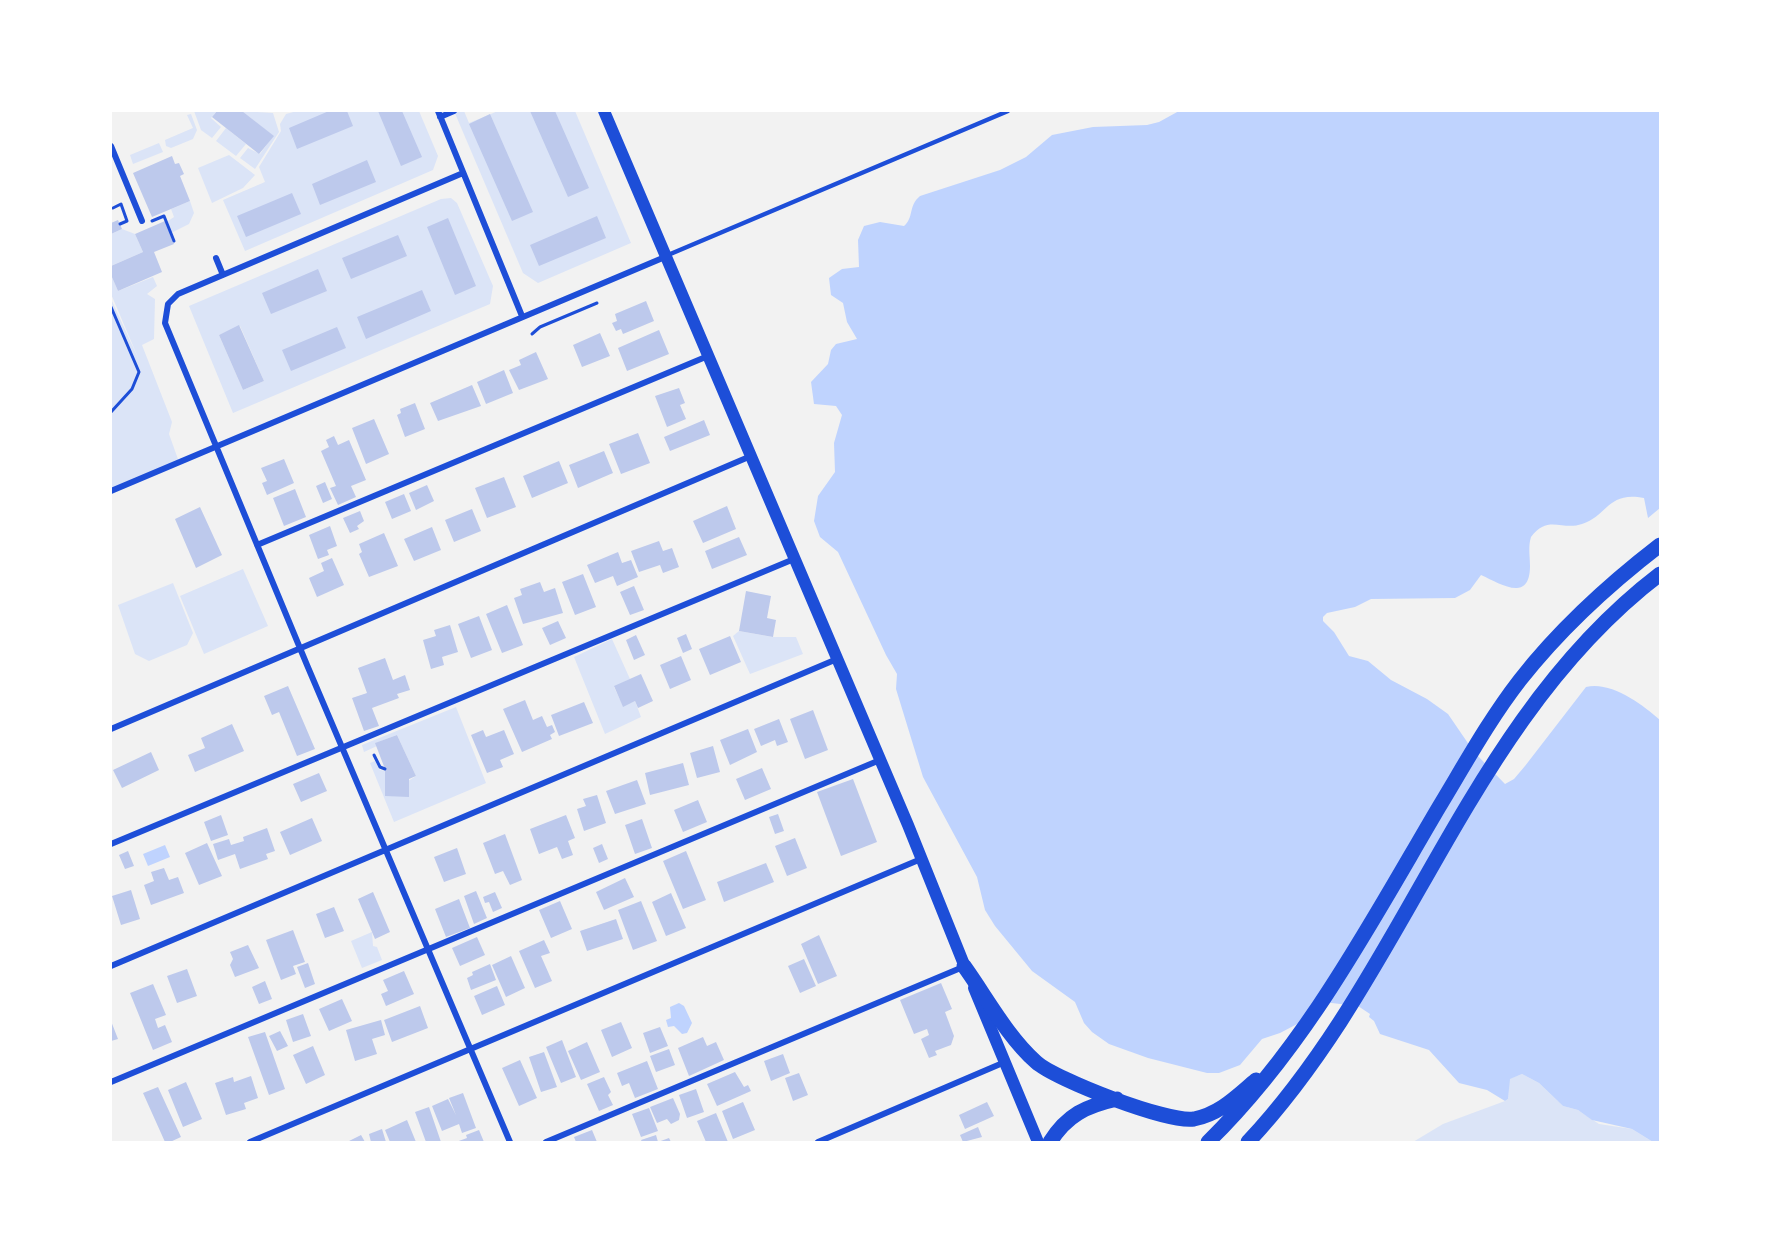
<!DOCTYPE html>
<style>
body{margin:0}
#map{position:relative;width:1771px;height:1253px;overflow:hidden;background:#f2f2f2;font-family:"IBM Plex Sans",sans-serif}
canvas{display:block}
.frame{position:absolute;inset:0;border:112px solid #fff;pointer-events:none}
</style>
<div id="map">
<canvas width="1771" height="1253"></canvas>
<div class="frame"></div>
</div>
<script>
const c = document.querySelector('canvas').getContext('2d');
c.lineJoin = 'round';
function fill(path, color) { c.fillStyle = color; c.fill(path, 'evenodd'); }
function strokePath(path, color, width, dash) { c.strokeStyle = color; c.lineWidth = width; c.lineCap = dash ? 'butt' : 'round'; c.setLineDash(dash || []); c.stroke(path); }
fill(new Path2D(`
 M194,111H217L211,118L221,127L212,138L201,130Z
 M242,111L273,113L279,132L255,169L240,158L248,148L260,154L273,136Z
 M297,111H419L438,156L433,170L245,251L223,200L265,182L259,167L281,131L280,124L286,114Z
 M454,111H464L469,123L498,111H575L631,243L538,283L523,273Z
 M191,114L197,130L193,139L171,148L166,146L165,140L193,128L187,115Z
 M226,128L246,144L236,156L216,141Z
 M159,143L163,152L133,164L130,155Z
 M229,155L255,175L243,188L212,203L198,168Z
 M451,198L457,203L493,286L490,304L233,413L189,306L441,199ZM240,326L264,381L243,390L219,335Z
 M190,201L194,213L189,224L171,233L168,221L174,217L171,209Z
 M122,229L135,234L143,252L111,266V234Z
 M111,275L118,291L153,277L157,286L147,294L155,299L154,339L142,345L172,422L169,434L179,462L111,491V299L139,360L111,294Z
 M243,569L268,626L204,654L180,596Z
 M173,583L193,633L187,645L149,661L135,654L118,605Z
 M739,631L773,637H796L803,654L750,674L733,636Z
 M612,639L630,679L614,687L623,706L635,701L641,717L605,734L574,657Z
 M456,707L486,783L394,822L370,763L375,761L380,770L385,771V796L416,776L397,735L376,743L377,746L364,752L362,745Z
 M372,932L373,946L377,947L382,960L362,968L351,941Z
 M1522,1074L1539,1083L1563,1106L1578,1110L1599,1124L1632,1129L1653,1142H1413L1443,1124L1505,1101L1508,1099L1509,1079Z`), '#dbe4f7');
fill(new Path2D(`
 M1179,111H1660V508L1648,518L1644,498C1607,491 1608,516 1582,524C1562,531 1548,514 1531,537C1528,546 1530,556 1530,566C1530,604 1499,583 1481,575L1470,590L1455,598L1371,599L1355,607L1327,613L1323,617V621L1334,632L1349,656L1368,661L1391,680L1427,699L1448,714L1474,752L1505,784L1514,779L1525,766L1586,687C1611,681 1642,704 1660,720V1142H1653L1632,1129L1592,1120L1578,1110L1563,1106L1539,1083L1522,1074L1510,1079L1508,1099L1505,1101L1487,1090L1459,1083L1429,1050L1380,1034L1374,1021L1369,1017L1370,1014L1358,1006L1314,1001L1301,1022L1280,1033L1262,1039L1240,1065L1219,1073H1207L1148,1058L1109,1044L1092,1032L1084,1023L1075,1002L1032,971L995,926L985,910L977,877L923,777L896,689L897,674L886,655L838,552L820,537L814,521L818,496L835,472L834,443L842,415L836,406L814,404L811,382L828,364L831,350L836,344L857,339L847,322L843,303L831,295L829,278L842,269L859,267L858,240L864,226L880,222L904,226C914,218 908,206 920,196L1000,170L1026,157L1052,135L1093,127L1147,125L1159,122Z
 M165,845L170,857L148,866L143,854Z
 M679,1003L684,1006L692,1023L687,1033L682,1034L674,1026L668,1027L666,1020L671,1018L670,1007Z`), '#bfd3fe');
fill(new Path2D(`
 M217,111H242L274,136L259,154L212,117Z
 M329,111H347L353,126L297,149L289,128Z
 M378,111H402L422,157L401,166Z
 M530,111H555L589,188L568,197Z
 M490,114L533,212L512,221L469,124Z
 M172,156L175,164L179,163L184,174L180,176L190,201L152,217L133,173Z
 M367,160L376,182L320,205L312,184Z
 M292,193L301,214L246,237L237,216Z
 M597,216L606,238L539,266L530,245Z
 M448,218L476,286L455,295L427,227Z
 M118,220L122,229L111,234V223Z
 M165,221L174,244L154,252L162,272L118,291L111,275V266L143,252L135,234Z
 M398,235L407,256L351,279L342,258Z
 M318,269L327,291L271,314L262,293Z
 M422,290L431,311L366,339L357,317Z
 M646,301L654,321L623,334L621,329L616,331L612,323L617,321L615,314Z
 M239,325L264,381L243,390L219,335Z
 M337,327L346,348L291,371L282,350Z
 M659,330L669,354L627,371L618,348Z
 M600,333L610,356L582,367L573,345Z
 M536,352L548,379L519,390L509,370L521,365L519,360Z
 M504,370L513,393L486,404L477,382Z
 M472,385L481,406L438,421L430,403Z
 M679,388L685,403L680,405L686,419L667,427L655,396Z
 M415,403L425,429L405,437L397,415L401,413L400,409Z
 M374,419L389,454L366,464L352,428Z
 M704,420L710,435L670,451L664,437Z
 M638,433L650,463L621,474L609,444Z
 M334,436L338,445L349,440L366,480L351,486L356,497L338,505L330,488L336,486L321,451L329,447L326,440Z
 M604,451L613,473L578,488L569,465Z
 M284,459L294,483L267,495L262,483L267,481L261,468Z
 M559,461L568,483L532,498L523,476Z
 M504,477L516,507L487,518L475,488Z
 M325,482L332,499L323,503L316,486Z
 M427,485L434,501L416,510L409,493Z
 M295,489L306,517L284,526L273,498Z
 M404,494L411,511L392,519L385,502Z
 M727,506L736,529L703,543L693,521Z
 M200,507L222,555L196,568L175,519Z
 M472,509L481,531L454,542L445,520Z
 M360,511L364,521L357,526L359,529L350,533L343,518Z
 M330,526L337,546L327,550L329,555L318,559L309,535Z
 M432,527L441,550L414,561L404,539Z
 M384,533L398,566L369,577L359,554L362,552L359,544Z
 M739,537L747,555L712,569L705,551Z
 M659,541L663,551L672,548L679,567L663,573L660,565L639,572L631,551Z
 M618,552L622,563L631,560L638,577L617,586L613,576L595,583L587,565Z
 M332,558L344,585L317,597L309,578L324,571L321,563Z
 M583,574L596,607L575,615L562,582Z
 M540,582L544,592L555,588L563,613L523,624L514,598L522,595L520,589Z
 M634,586L644,610L630,615L620,592Z
 M746,591L771,596L767,618L776,620L773,637L739,631Z
 M507,605L523,645L502,653L486,614Z
 M479,616L492,650L471,658L458,624Z
 M558,621L566,638L550,645L542,628Z
 M450,625L458,652L442,657L444,665L431,669L423,640L436,636L434,630Z
 M686,634L692,649L683,653L677,638Z
 M636,635L645,655L634,660L626,640Z
 M730,636L741,662L710,675L699,649Z
 M681,656L691,680L670,689L660,665Z
 M385,658L393,680L405,675L410,690L397,694L399,698L372,708L379,726L364,731L352,698L367,693L358,668Z
 M641,674L653,701L638,708L635,701L623,707L614,686Z
 M288,686L315,749L297,756L279,712L272,715L264,696Z
 M525,700L533,720L542,716L547,727L552,725L555,732L550,735L552,739L522,752L503,709Z
 M584,702L593,723L559,736L551,715Z
 M813,710L828,750L805,759L790,719Z
 M779,719L788,742L777,746L775,740L761,746L754,729Z
 M232,724L244,751L195,772L188,755L205,748L201,738Z
 M748,729L757,752L730,765L720,740Z
 M483,730L486,737L504,730L514,754L500,760L503,767L487,773L471,735Z
 M397,735L416,776L409,779V797L385,796V769L375,743Z
 M713,746L720,772L697,778L690,753Z
 M151,752L159,770L122,788L113,770Z
 M683,763L689,785L650,795L645,773Z
 M762,768L771,789L745,800L736,779Z
 M319,773L327,791L301,802L293,784Z
 M853,779L877,842L841,856L817,792Z
 M637,780L646,804L615,814L606,791Z
 M597,795L606,823L584,831L577,809L586,806L583,799Z
 M698,800L707,822L683,832L674,810Z
 M778,814L784,831L775,834L769,817Z
 M221,815L228,835L211,841L204,822Z
 M566,815L575,838L568,841L573,855L562,859L557,847L539,854L530,829Z
 M312,818L322,841L290,855L280,832Z
 M642,819L652,848L635,854L625,825Z
 M267,828L275,851L266,854L268,859L240,869L235,854L218,860L213,844L229,839L231,845L244,841L243,837Z
 M505,834L522,880L510,885L503,871L495,874L483,843Z
 M795,838L807,868L787,876L775,846Z
 M207,843L222,876L199,885L185,853Z
 M602,844L608,859L599,863L593,848Z
 M457,848L466,874L444,882L434,857Z
 M128,851L134,866L125,869L119,855Z
 M686,851L706,900L683,909L663,861Z
 M766,863L774,882L724,902L717,882Z
 M164,868L169,880L178,877L184,893L151,905L144,885L154,881L151,872Z
 M625,878L634,897L604,910L596,892Z
 M131,890L140,919L121,925L112,896Z
 M476,891L487,918L474,924L464,896Z
 M373,892L390,932L375,939L358,899Z
 M495,892L502,908L493,912L489,902L485,903L483,897Z
 M671,893L686,928L666,936L652,902Z
 M459,899L470,928L446,937L435,909Z
 M560,901L572,929L551,938L539,910Z
 M641,901L657,941L633,950L618,910Z
 M334,907L344,931L325,938L316,914Z
 M616,919L623,939L587,951L580,931Z
 M293,930L305,962L293,966L296,974L281,980L266,940Z
 M819,935L837,976L818,984L801,944Z
 M477,937L485,955L460,966L452,948Z
 M544,940L550,953L541,956L552,981L535,988L519,951Z
 M248,945L259,968L235,977L230,965L233,959L230,952Z
 M511,956L525,988L506,997L492,965Z
 M804,959L816,986L800,993L788,966Z
 M308,963L315,984L305,988L297,967Z
 M490,964L496,980L471,990L467,978L473,975L472,972Z
 M187,969L197,996L177,1003L167,976Z
 M404,971L414,994L386,1006L381,994L388,991L383,980Z
 M265,981L272,999L259,1004L252,987Z
 M941,983L952,1009L945,1012L954,1036L951,1045L935,1051L937,1055L929,1058L921,1039L929,1035L927,1029L914,1034L900,1000Z
 M153,984L166,1015L155,1019L158,1028L165,1025L172,1042L153,1050L130,993Z
 M497,986L505,1005L482,1015L474,996Z
 M342,999L352,1021L329,1031L319,1009Z
 M420,1006L428,1028L392,1042L384,1020Z
 M303,1014L311,1036L293,1042L286,1020Z
 M381,1020L385,1035L372,1039L377,1054L355,1061L346,1030Z
 M111,1021L118,1039L111,1041Z
 M621,1022L632,1048L612,1057L601,1030Z
 M660,1027L668,1046L650,1053L643,1033Z
 M280,1031L288,1046L277,1051L269,1036Z
 M265,1032L285,1089L269,1095L248,1037Z
 M703,1037L707,1046L716,1042L724,1060L689,1076L678,1048Z
 M562,1040L576,1077L561,1083L546,1047Z
 M587,1042L600,1072L581,1080L568,1051Z
 M313,1046L325,1075L306,1084L293,1055Z
 M669,1049L675,1065L656,1072L650,1056Z
 M544,1052L557,1087L541,1092L529,1057Z
 M783,1054L790,1073L771,1081L764,1061Z
 M520,1060L537,1098L519,1106L502,1068Z
 M647,1061L658,1089L635,1098L629,1083L622,1086L617,1073Z
 M735,1072L744,1087L748,1085L751,1091L717,1106L707,1084Z
 M799,1073L808,1095L793,1101L785,1078Z
 M251,1076L258,1098L244,1103L246,1109L226,1115L215,1083L233,1077L234,1082Z
 M604,1077L611,1092L608,1095L613,1105L599,1111L587,1084Z
 M186,1082L202,1119L183,1127L168,1090Z
 M158,1087L181,1137L170,1142H165L143,1093Z
 M696,1089L704,1112L687,1118L679,1095Z
 M463,1093L476,1128L462,1133L459,1124L442,1131L432,1106L448,1099L456,1115L449,1098Z
 M673,1098L680,1114L679,1120L671,1124L667,1119L657,1123L650,1107Z
 M743,1102L755,1130L733,1139L722,1111Z
 M987,1102L994,1116L965,1129L959,1115Z
 M429,1107L441,1142H426L415,1112Z
 M649,1108L658,1131L641,1137L632,1114Z
 M716,1113L728,1142H706L697,1121Z
 M407,1120L416,1142H390L385,1130Z
 M978,1127L982,1137L963,1142L960,1135Z
 M382,1129L386,1142H371L369,1134Z
 M479,1130L484,1142H456L467,1138L466,1135Z
 M592,1130L597,1142H576L574,1137Z
 M361,1135L365,1142H347Z
 M656,1135L658,1142L669,1138L671,1142H642L641,1140Z`), '#bdc9ec');
strokePath(new Path2D(`
 M113,208L121,204L127,221L120,224
 M152,221L164,216L174,241
 M111,307L139,372L132,389L111,412
 M532,334L540,327L597,303
 M374,755L380,767L385,769`), '#1d4ed8', 3);
strokePath(new Path2D(`
 M668,255L1008,111`), '#1d4ed8', 4.5);
strokePath(new Path2D(`
 M438,111L522,316
 M440,117L454,111
 M111,146L142,221
 M463,173L178,294L168,304L165,323L307,665L510,1142
 M216,258L223,275
 M111,491L665,257
 M257,545L708,356
 M111,729L751,456
 M111,844L794,559
 M111,966L837,659
 M111,1082L880,760
 M250,1142L921,859
 M546,1142L963,967
 M818,1142L1005,1062`), '#1d4ed8', 6);
strokePath(new Path2D(`
 M604,111L908,825L967,972
 M974,988L1038,1142`), '#1d4ed8', 12);
strokePath(new Path2D(`
 M964,966C987,998 1007,1036 1036,1062C1056,1080 1168,1123 1194,1119C1220,1114 1237,1096 1256,1080
 M1050,1142C1067,1115 1086,1106 1117,1099
 M1208,1142C1306,1046 1370,924 1439,807C1465,764 1489,720 1520,680C1560,629 1608,585 1660,545
 M1248,1142C1409,970 1467,721 1660,574`), '#1d4ed8', 15);
</script>
